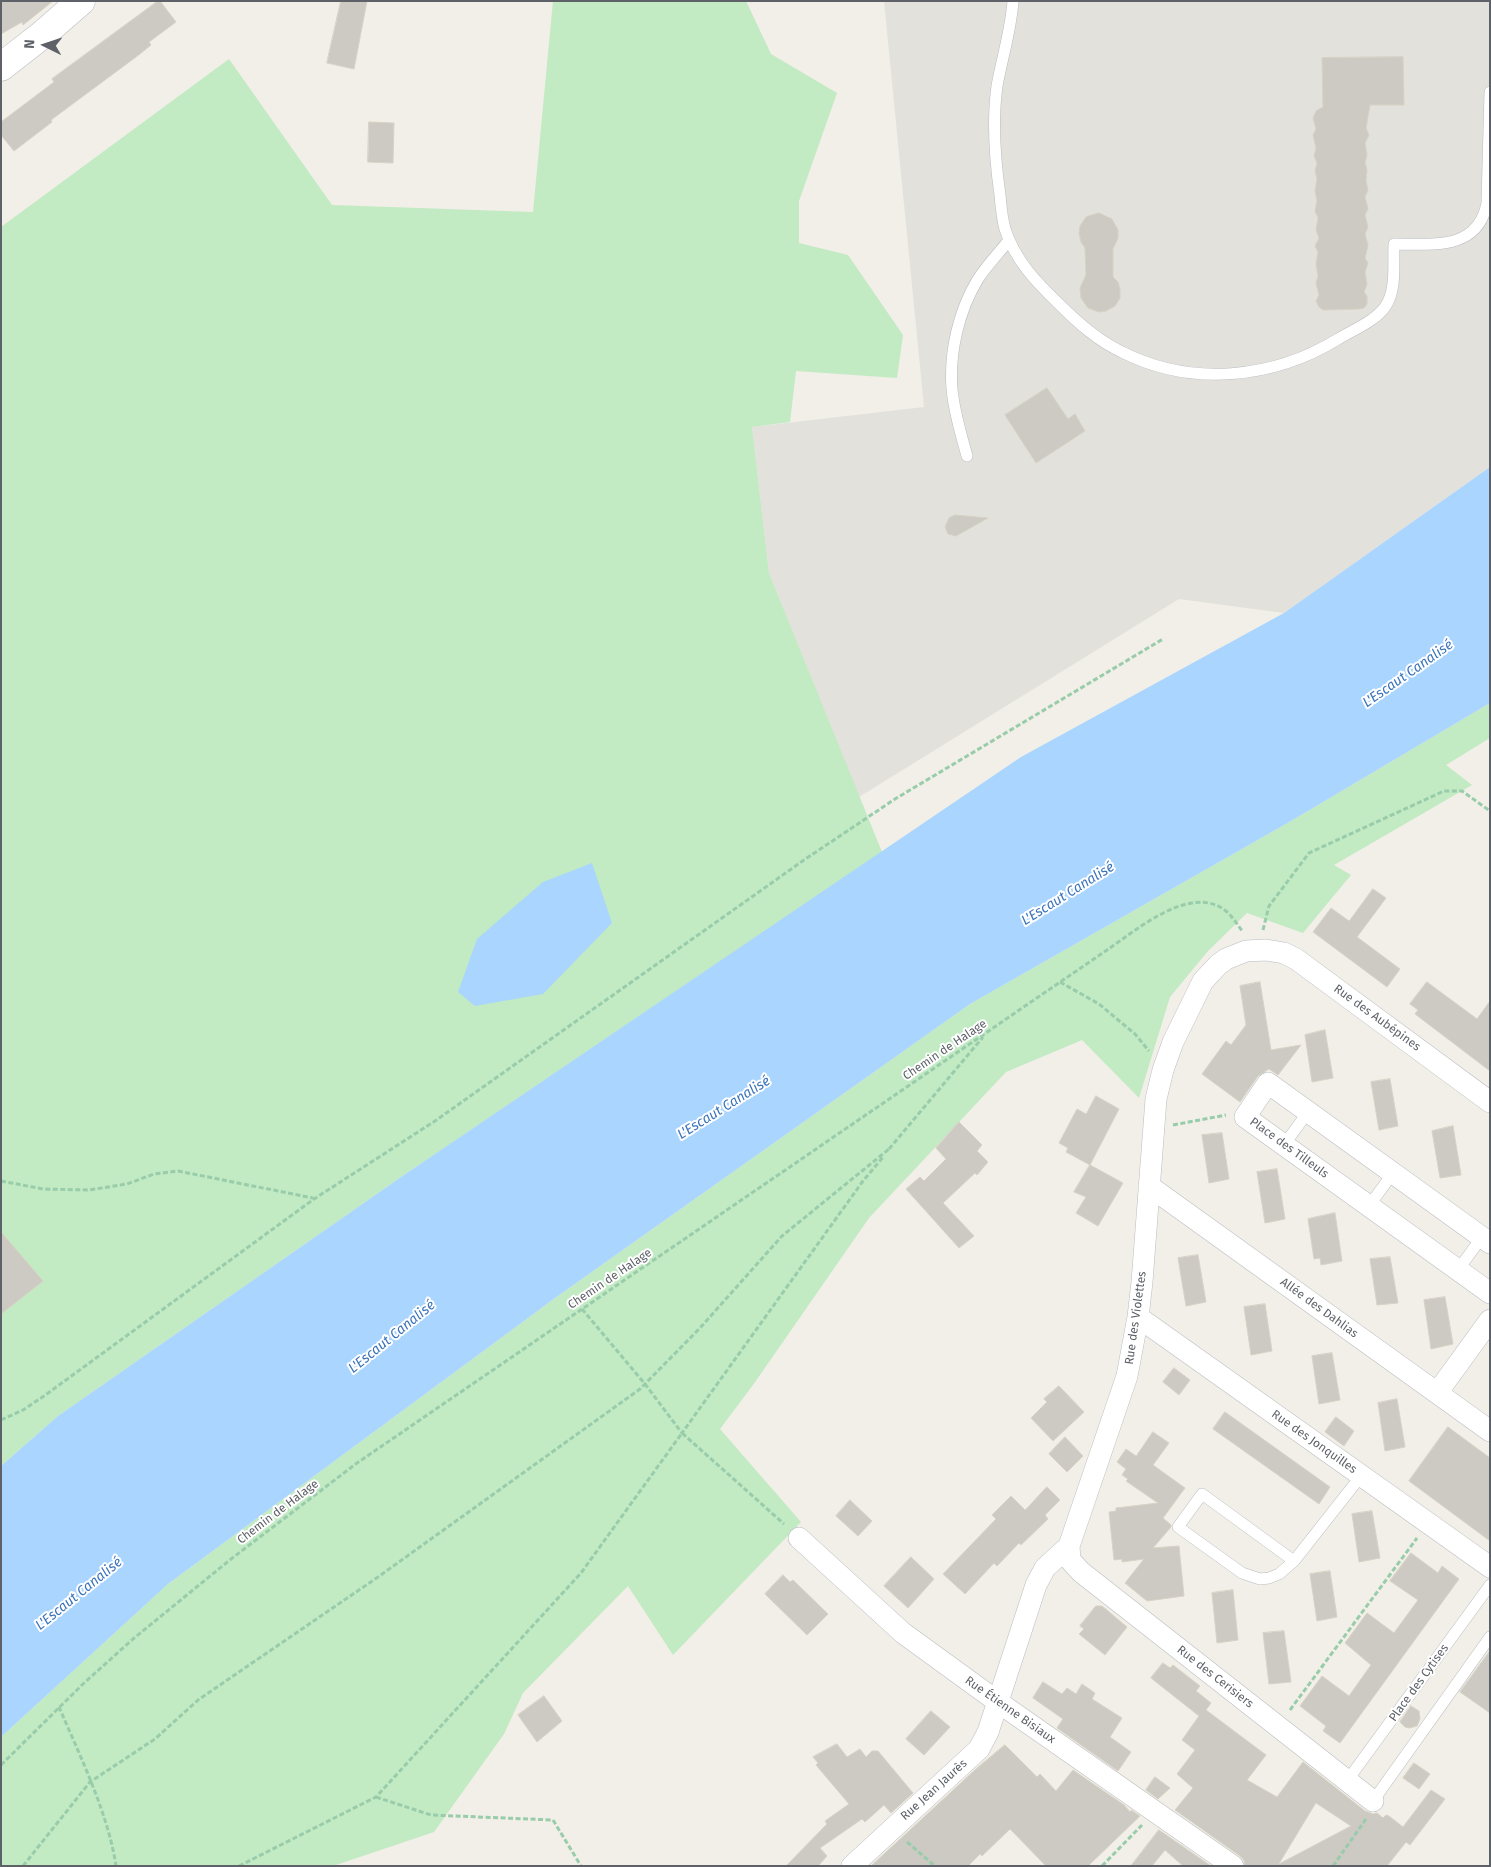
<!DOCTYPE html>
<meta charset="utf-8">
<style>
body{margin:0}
#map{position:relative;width:1491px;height:1867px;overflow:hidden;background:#f1efe7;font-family:"Fira Sans",sans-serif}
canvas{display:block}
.frame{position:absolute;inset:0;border:2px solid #5e6268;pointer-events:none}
.north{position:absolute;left:20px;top:20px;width:50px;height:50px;-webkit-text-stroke:4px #fff;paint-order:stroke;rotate:274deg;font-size:14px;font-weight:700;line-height:20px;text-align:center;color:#5e6268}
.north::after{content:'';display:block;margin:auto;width:18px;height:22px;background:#5e6268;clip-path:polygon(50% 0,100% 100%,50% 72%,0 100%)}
</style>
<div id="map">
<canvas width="1491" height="1867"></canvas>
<div class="frame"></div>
<div class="north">N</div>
</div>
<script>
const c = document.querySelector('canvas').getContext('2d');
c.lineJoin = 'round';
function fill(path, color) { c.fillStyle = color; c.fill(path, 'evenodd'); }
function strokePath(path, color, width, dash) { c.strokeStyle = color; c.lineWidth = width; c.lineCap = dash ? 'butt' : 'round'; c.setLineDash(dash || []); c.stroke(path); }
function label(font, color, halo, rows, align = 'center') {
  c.font = font + ' "Fira Sans",sans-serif'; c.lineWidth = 4; c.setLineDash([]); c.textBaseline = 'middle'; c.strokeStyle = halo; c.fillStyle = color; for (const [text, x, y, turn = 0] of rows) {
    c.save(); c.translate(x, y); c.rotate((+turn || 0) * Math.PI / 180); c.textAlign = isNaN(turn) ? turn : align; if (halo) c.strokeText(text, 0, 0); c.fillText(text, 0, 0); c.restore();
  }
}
fill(new Path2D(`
 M884,1H1490V467L1284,613L1179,599L859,797L769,573L752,427L924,407Z`), '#e2e1db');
fill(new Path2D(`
 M553,1H746L771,54L837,93L799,201V243L848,255L903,335L897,378L796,371L790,422L752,427L769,573L882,852L404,1175L58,1416L1,1466V227L229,59L332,205L533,212Z
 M1490,703V738L1446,765L1472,785L1334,865L1351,875L1303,933L1247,913L1208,951L1170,997L1139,1098L1082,1040L1006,1072L869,1218L753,1385L720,1429L801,1522L673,1655L628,1586L523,1693L504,1734L434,1832L333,1866H1V1737L168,1584L555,1298L970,1004L1291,821Z`), '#c2eac3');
fill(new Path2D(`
 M1490,467V703L1291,821L970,1004L555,1298L168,1584L1,1737V1466L58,1416L404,1175L1021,757L1284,613Z
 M592,863L612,923L543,994L475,1006L458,992L477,939L543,882Z`), '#a9d5ff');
const building = new Path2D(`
 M1,1H53L23,25L22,22L1,34Z
 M158,1H160L176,22L149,42L151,45L140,54L51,120L52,122L14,151L1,135V122L54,82L52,79Z
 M341,1H367L354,69L327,63Z
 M1403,57L1404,105H1370L1366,128L1369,135L1365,143L1367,155L1365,163L1367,170L1366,181L1368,190L1365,197L1368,209L1365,215L1368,227L1365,234L1368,245L1365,258L1368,263L1365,272L1367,284L1364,292L1367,296V304L1364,308L1359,309L1323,310L1319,307L1316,301L1319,295L1316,283L1318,276L1316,264L1318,252L1315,246L1319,238L1316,230L1318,218L1315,211L1317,201L1315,191L1317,178L1315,171L1317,163L1314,156L1316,148L1313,135L1316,129L1313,118L1316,111L1323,107L1322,58Z
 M369,122L394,123L393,163L368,162Z
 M1099,213L1112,219L1118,230V238L1113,249V277L1118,282L1120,289V298L1115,306L1106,311L1099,312L1088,308L1081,298L1080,288L1086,275L1085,248L1081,242L1079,233L1080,226L1086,217Z
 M1047,388L1068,419L1075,414L1085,431L1036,463L1005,415Z
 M955,515L988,518L956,536L948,534L945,527L949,518Z
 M1373,889L1386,898L1357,937L1400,969L1387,987L1313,932L1331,908L1349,921Z
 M1260,982L1271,1050L1301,1045L1278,1075L1269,1069L1258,1076L1240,1102L1202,1074L1226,1041L1231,1045L1246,1025L1240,986Z
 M1427,982L1477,1019L1490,1001V1071L1415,1014L1418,1010L1410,1004Z
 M1325,1030L1333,1078L1312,1082L1305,1035Z
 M1390,1079L1398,1126L1379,1130L1371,1082Z
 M1096,1096L1119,1109L1090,1165L1066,1152L1068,1148L1059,1143L1077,1109L1086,1114Z
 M959,1122L982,1145L977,1151L988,1162L977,1175L975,1173L943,1203L974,1236L959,1248L906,1189L920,1177L924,1181L946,1159L936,1148Z
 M1453,1126L1461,1175L1440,1178L1432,1131Z
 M1222,1133L1229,1179L1209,1183L1202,1135Z
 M1090,1165L1123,1183L1098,1226L1076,1213L1086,1197L1074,1192Z
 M1277,1169L1285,1219L1265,1223L1257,1172Z
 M1335,1213L1342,1261L1321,1265L1320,1258L1314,1259L1308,1219Z
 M1,1232L43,1281L1,1314Z
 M1198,1255L1206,1302L1186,1306L1178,1258Z
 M1390,1257L1398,1303L1377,1305L1370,1259Z
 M1445,1297L1453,1344L1431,1349L1424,1300Z
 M1265,1304L1272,1351L1251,1355L1244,1307Z
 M1332,1353L1340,1400L1319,1404L1312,1356Z
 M1174,1368L1190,1380L1179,1395L1163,1382Z
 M1059,1386L1084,1412L1053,1441L1031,1418L1047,1402L1044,1399Z
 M1397,1399L1405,1447L1385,1451L1378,1403Z
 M1225,1412L1330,1487L1319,1504L1213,1429Z
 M1336,1417L1354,1431L1344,1446L1325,1432Z
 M1448,1427L1490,1458V1541L1409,1481Z
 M1153,1432L1169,1443L1153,1465L1185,1488L1163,1518L1171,1525V1527L1153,1548L1179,1546L1184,1596L1147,1601L1125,1583L1144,1559L1122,1562V1559L1114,1560L1109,1512L1116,1511V1508L1158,1503L1126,1481L1128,1479L1122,1475L1126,1469L1117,1462L1126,1449L1136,1456Z
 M1065,1437L1083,1456L1067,1472L1049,1454Z
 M1047,1487L1060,1500L1045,1515L1048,1519L1021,1545L1019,1543L997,1566L994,1563L965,1594L943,1574L996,1519L992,1515L1011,1496L1025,1510Z
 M850,1500L872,1521L858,1536L836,1516Z
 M1372,1511L1380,1558L1359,1562L1352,1514Z
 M1411,1553L1438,1573L1442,1566L1459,1579L1340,1743L1323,1731L1326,1726L1300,1706L1322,1676L1349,1696L1361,1679L1371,1665L1345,1643L1367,1613L1394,1633L1418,1600L1390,1581Z
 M911,1557L934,1579L908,1608L884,1586Z
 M1330,1571L1337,1617L1317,1621L1310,1574Z
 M783,1575L790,1582L793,1580L828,1614L807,1635L765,1594Z
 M1233,1590L1238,1640L1217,1643L1212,1593Z
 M1096,1606H1102L1127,1627L1105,1655L1079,1634L1084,1629L1080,1626Z
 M1284,1631L1291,1682L1269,1684L1263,1633Z
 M1490,1651V1713L1460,1692Z
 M1163,1663L1170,1668L1173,1665L1200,1686L1196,1691L1211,1703L1206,1710L1266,1755L1247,1780L1277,1797L1303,1762L1365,1811L1373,1814L1377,1813L1383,1818L1386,1815L1389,1816L1403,1827L1431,1790L1445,1799L1410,1845L1406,1842L1387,1866H1245L1244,1860L1240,1856L1175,1810L1193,1788L1177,1774L1195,1750L1182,1740L1199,1716L1151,1678ZM1316,1803L1351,1826L1279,1864Z
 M1043,1682L1062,1694L1067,1688L1076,1694L1082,1684L1095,1693L1092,1699L1122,1718L1110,1737L1131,1752L1118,1771L1057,1728L1063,1719L1033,1698Z
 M544,1696L562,1721L537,1742L518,1715Z
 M1411,1706L1419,1711L1420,1719L1417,1726L1409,1728L1405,1727L1400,1722Z
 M931,1711L950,1727L924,1755L906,1739Z
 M837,1744L847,1757L860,1749L866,1757L872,1751H878L913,1793L891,1813L884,1805L865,1822L862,1819L820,1848L827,1856L818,1866H786L827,1824L825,1821L849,1804L816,1765L818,1763L813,1757Z
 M1005,1745L1037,1777L1040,1774L1056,1791L1073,1770L1124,1805L1130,1812L1131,1810L1140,1816L1088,1866H1046L1010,1829L982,1856L980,1854L968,1866H871L976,1769Z
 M1414,1763L1430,1774L1419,1789L1403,1778Z
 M1155,1777L1170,1788L1158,1799L1146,1790Z
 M1159,1830L1211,1866H1183L1165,1850L1152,1866H1131Z`);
fill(building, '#cccac3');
strokePath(building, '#d7d2c4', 1);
const lane = new Path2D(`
 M1013,1C1011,30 1002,58 997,86C992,122 995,160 1000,195C1001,207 1002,218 1005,229C1015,260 1036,282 1059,304C1078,323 1098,341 1122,352C1191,387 1273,379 1338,339C1353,330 1375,321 1385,307C1397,290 1393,264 1394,244C1432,244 1478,251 1487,203L1490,92
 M967,456C961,434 954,412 952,389C949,352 959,310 978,279C987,265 999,253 1009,240
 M1284,1145L1308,1112
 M1369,1206L1393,1173
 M1458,1270L1482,1237
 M1294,1561L1202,1494L1178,1527L1242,1573L1260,1579L1269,1578L1279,1574L1294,1561L1361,1476
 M1347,1781L1490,1585
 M1373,1801L1490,1637`);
const street = new Path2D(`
 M1149,1186L1490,1431
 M1490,1243L1268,1083L1245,1117L1490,1293
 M1138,1317L1490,1567
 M1437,1393L1490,1320
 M799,1538L903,1633L998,1702L1233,1866
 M1069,1546L1070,1560L1081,1572L1373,1801
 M852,1866L979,1749L988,1732L1036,1585L1045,1568L1069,1546L1127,1376L1138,1317L1142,1282L1156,1099L1163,1070L1173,1042L1203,981L1218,965L1226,959L1246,951L1266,950L1284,953L1296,959L1490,1102`);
const secondary = new Path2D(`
 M1,67L42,35L81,1`);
strokePath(lane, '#b9bcc1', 12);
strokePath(street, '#b9bcc1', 22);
strokePath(secondary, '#babdc3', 29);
strokePath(new Path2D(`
 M1263,930L1269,906L1309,853L1444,791H1462L1490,811
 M1060,982L1099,1004L1135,1034L1149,1051
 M1173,1125L1226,1115
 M889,1149L983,1037
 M1,1181L43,1189L89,1190L127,1184L154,1174L178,1171L313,1198
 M582,1309L645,1384L682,1433L863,1181L884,1156
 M1,1420L23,1410L44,1396L314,1199L435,1121L804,860L895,799L1163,639
 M59,1707C80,1756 108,1813 116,1866
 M1290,1710L1417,1538
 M1,1765L83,1684L133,1639L231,1559L357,1463L1107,950C1135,931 1185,888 1220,907C1230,912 1236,923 1243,932
 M376,1797L431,1815L553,1820L581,1866
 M907,1842L935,1866
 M23,1866L90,1782L155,1739L198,1700L378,1577L640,1389L700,1328L782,1236L889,1149
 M239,1866L376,1797L581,1573L682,1433L784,1524
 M1102,1866L1142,1825
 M1333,1866L1366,1819`), '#9ca', 3, [5, 2.5]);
strokePath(lane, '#fff', 11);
strokePath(street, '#fff', 21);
strokePath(secondary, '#fff', 28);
label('12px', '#5e6268', '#fff', [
 ["Rue des Aubépines",1377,1018,36],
 ["Chemin de Halage",945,1050,-34],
 ["Place des Tilleuls",1289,1148,36],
 ["Chemin de Halage",610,1279,-34],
 ["Allée des Dahlias",1319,1308,36],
 ["Rue des Violettes",1136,1318,-82],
 ["Rue des Jonquilles",1314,1442,35],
 ["Chemin de Halage",278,1512,-37],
 ["Rue des Cerisiers",1215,1677,38],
 ["Place des Cytises",1419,1683,-54],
 ["Rue Étienne Bisiaux",1010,1710,35],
 ["Rue Jean Jaurès",934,1790,-42]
]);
label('italic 14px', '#3b74bb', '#fff', [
 ["L'Escaut Canalisé",1408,674,-35],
 ["L'Escaut Canalisé",1068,894,-32],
 ["L'Escaut Canalisé",724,1108,-32],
 ["L'Escaut Canalisé",392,1337,-39],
 ["L'Escaut Canalisé",79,1594,-39]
]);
</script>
